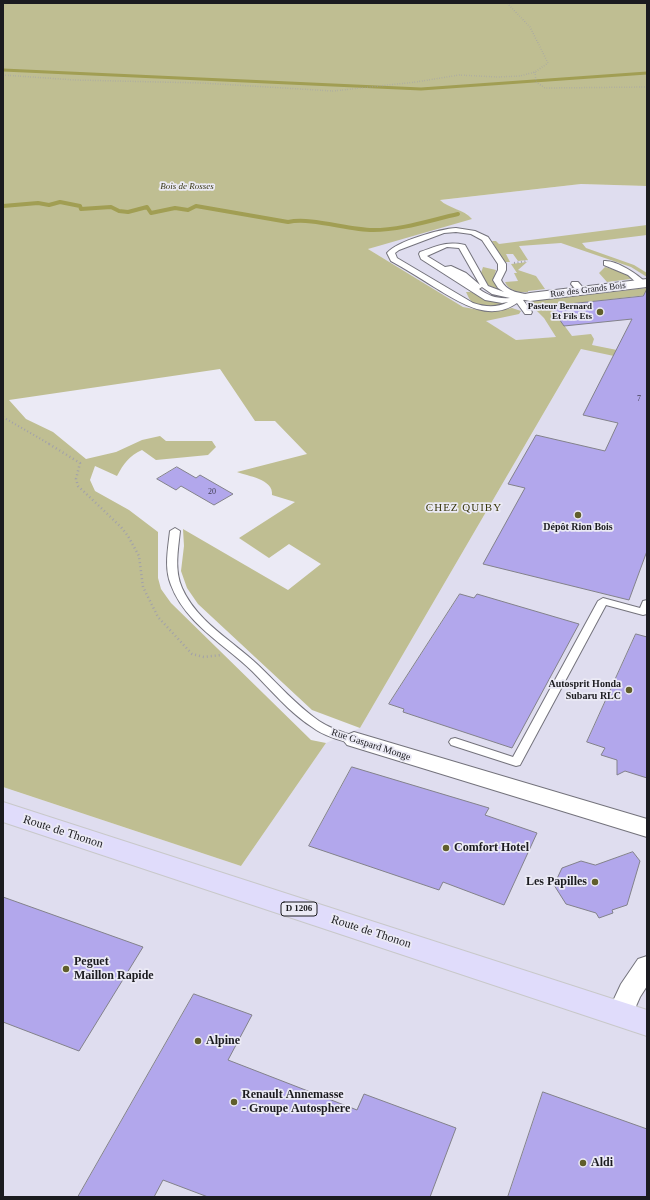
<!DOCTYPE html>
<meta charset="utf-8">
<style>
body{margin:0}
#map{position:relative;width:650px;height:1200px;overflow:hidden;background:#ebeaf5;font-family:Georgia,serif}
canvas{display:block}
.frame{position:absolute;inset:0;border:4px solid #1b1b1f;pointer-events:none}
</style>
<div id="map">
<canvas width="650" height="1200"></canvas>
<div class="frame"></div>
</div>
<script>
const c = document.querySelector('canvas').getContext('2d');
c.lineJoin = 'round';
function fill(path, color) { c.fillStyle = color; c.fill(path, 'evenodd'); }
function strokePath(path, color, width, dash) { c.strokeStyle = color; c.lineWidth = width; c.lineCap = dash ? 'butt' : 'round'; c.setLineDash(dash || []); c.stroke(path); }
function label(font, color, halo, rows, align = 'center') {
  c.font = font + ' Georgia,serif'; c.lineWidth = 3.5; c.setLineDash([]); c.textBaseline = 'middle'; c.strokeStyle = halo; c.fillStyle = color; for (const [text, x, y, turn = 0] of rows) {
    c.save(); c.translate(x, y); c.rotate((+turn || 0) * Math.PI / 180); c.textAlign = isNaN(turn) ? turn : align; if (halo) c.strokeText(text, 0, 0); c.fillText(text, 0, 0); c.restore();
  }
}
fill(new Path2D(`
 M581,184L647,186V1197H3V787L241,866L326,743L360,728L581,349L577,336L516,340L368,249L468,214L449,207L440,200Z`), '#dfddef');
fill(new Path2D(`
 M3,3H647V186L581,184L440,200C449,209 464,209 472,219L368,249L463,307L490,312L512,308L521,311L519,314L486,321L516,340L556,337L544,318L529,303L531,301L647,288V295L550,306L572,336L591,334L594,339L592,345L617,350L647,363L581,349L360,728L312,710L198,604L187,588L181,571L184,546L183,529L288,590L321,564L289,544L269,558L239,538L295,502L272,495C274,479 247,476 237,472L307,454L275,421H255L220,369L9,400L26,419L53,432L86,459L116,452L142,440L160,436L166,441H212L216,447L208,455L156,460L142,450C129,456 124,463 117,476L95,466L90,480L95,491L129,510L158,532V578L161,589L171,603L311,740L326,743L241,866L3,787Z
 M647,225V235L582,243L586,248L634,265L647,273V277L631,267L561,243L519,246L528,260L518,261L513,254H506L510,262H504L492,241H496L499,244Z
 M527,262L518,270L536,276L545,289L528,291V292C519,293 509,291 505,282L518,281L514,273H517L511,264Z
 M483,267L496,270C493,279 493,283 500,290L488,285L481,273Z
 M605,267L626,273L631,279L607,282L599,273Z
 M466,292H471L490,301L508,303C499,305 479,310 472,302C469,299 468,296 466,292Z`), '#bfbe92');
strokePath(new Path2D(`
 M3,70L421,89L647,73`), '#a19e53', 3);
strokePath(new Path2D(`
 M3,206L38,203L49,205L60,202L80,206L81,209L111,207L119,211L128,212L147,207L151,213L175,208L188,210L196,206L288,222C312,217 347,230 373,230C402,230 431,220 458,214`), '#a19e53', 4);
const building = new Path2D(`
 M647,289V551L629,600L483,564L525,488L508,484L536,435L605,451L618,423L583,415L632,319L564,326L550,306L643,296Z
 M177,467L196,478L200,475L233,494L214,505L181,486L176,490L157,479Z
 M460,594L474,598L477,594L579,624L512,748L403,712L404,709L389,704Z
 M636,634L647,637V778L625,771L617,775V760L601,755L605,748L587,742Z
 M352,767L489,808L485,815L537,833L504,905L443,882L439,890L309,846Z
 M633,852L640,861L627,905L612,910L613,913L599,918L596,913L566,904L554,885L562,868L581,861L595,865Z
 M3,897L143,947L79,1051L3,1022Z
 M194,994L252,1015L228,1060L357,1110L364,1094L456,1128L430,1197H208L163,1180L154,1197H78Z
 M543,1092L647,1129V1197H508Z`);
fill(building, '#b2a7ec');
strokePath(building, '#83828b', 1);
const service = new Path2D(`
 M456,228L475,231L488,237L506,264V270L501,280C507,293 521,293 533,295L534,297L533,299L523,300L532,312L531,314H525L517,303C489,323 459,302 434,287C420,278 406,269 391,261L387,253C397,241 440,229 456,228ZM456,232L471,234L482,240L498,264V270L493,280L498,288L504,292L488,286L465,245C446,241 438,246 420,252L419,254L421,259L485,300L502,303L508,302C497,308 485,307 473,303L397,258L395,253L399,250L444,233ZM447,247L459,248L480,285L466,273L451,266L445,267L427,256ZM482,287L492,294L510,298C497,299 489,296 479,289Z
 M604,261C616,260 638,274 646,283L645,285H639L628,275L604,265Z
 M572,282H578L585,290L584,292H578L571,284Z
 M175,528L180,531C178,550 174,570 182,588C197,622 233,641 258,665C278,684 296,705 319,721C331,729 344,733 358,737L360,740L358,743L354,744C339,740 324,736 312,727C289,712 271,690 252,671C224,644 185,623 171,585C164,568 168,549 170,531Z
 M603,598L640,608L643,601L647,600V614L643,615L606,605L520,765L516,766L451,745L449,742L451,739L455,738L513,757L598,601Z`);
const minor = new Path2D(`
 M647,279V287L530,301L525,300L523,297L525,294L530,293Z
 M354,732L647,819V837L347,745L343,740L347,735Z
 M647,956V986L640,997L629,1022L620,1025L611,1022L607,1014L621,984L638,959Z`);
const primary = new Path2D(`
 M3,802L647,1010V1036L3,822Z`);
strokePath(service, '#74737c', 2);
strokePath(minor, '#74737c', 2);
strokePath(primary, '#c8c8c9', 2);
strokePath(new Path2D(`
 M535,72L536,82L545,88L647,87
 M3,75L75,80L202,83L333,91L416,82L459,75L498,77L520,76L535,72L548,63L530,27L507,3`), '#a2a1aa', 1.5, [0.5, 2]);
strokePath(new Path2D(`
 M514,263L528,261
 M3,417L51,445`), '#a2a1aa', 2, [1, 2.5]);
strokePath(new Path2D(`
 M49,444L80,463L76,479L78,486L121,527L128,536L139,556L143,587L158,617L192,654L204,657L221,655`), '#a2a1aa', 2.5, [1, 3]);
fill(service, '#fff');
fill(minor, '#fff');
fill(primary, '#e0dcfb');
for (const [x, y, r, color] of [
 [600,312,4,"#605e2b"],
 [578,515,4,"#605e2b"],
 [629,690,4,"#605e2b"],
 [446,848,4,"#605e2b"],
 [595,882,4,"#605e2b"],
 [66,969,4,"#605e2b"],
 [198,1041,4,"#605e2b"],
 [234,1102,4,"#605e2b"],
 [583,1163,4,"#605e2b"]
]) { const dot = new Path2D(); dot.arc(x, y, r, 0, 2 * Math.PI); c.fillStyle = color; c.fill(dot); strokePath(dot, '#ebeaf5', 1.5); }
label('8px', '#413e52', null, [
 ["7",639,399],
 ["20",212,492]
]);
label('italic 9px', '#3a3918', '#ebeaf5', [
 ["Bois de Rosses",187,187]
]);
label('9px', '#1b1b1f', '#ebeaf5', [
 ["Rue des Grands Bois",588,290,-7]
]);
label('bold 9px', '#1b1b1f', '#ebeaf5', [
 ["Pasteur Bernard",592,307],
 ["Et Fils Ets",592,317]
], 'right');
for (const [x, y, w] of [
 [299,909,36]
]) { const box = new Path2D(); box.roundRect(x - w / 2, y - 7, w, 14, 3); c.fillStyle = '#ebeaf5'; c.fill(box); strokePath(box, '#1b1b1f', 1); }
label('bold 9px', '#1b1b1f', null, [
 ["D 1206",299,909]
]);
label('bold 10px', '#1b1b1f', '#ebeaf5', [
 ["Dépôt Rion Bois",578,527],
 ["Autosprit Honda",621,684,"right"],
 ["Subaru RLC",621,696,"right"]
]);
label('10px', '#1b1b1f', '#ebeaf5', [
 ["Rue Gaspard Monge",371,745,18]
]);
c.letterSpacing = '1px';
label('11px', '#38360c', '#ebeaf5', [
 ["CHEZ QUIBY",464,508]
]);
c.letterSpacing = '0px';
label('12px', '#1b1b1f', '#ebeaf5', [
 ["Route de Thonon",63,832,18],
 ["Route de Thonon",371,932,18]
]);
label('bold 12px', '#1b1b1f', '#ebeaf5', [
 ["Comfort Hotel",454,848],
 ["Les Papilles",587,882,"right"],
 ["Peguet",74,962],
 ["Maillon Rapide",74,976],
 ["Alpine",206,1041],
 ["Renault Annemasse",242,1095],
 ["- Groupe Autosphere",242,1109],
 ["Aldi",591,1163]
], 'left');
</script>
